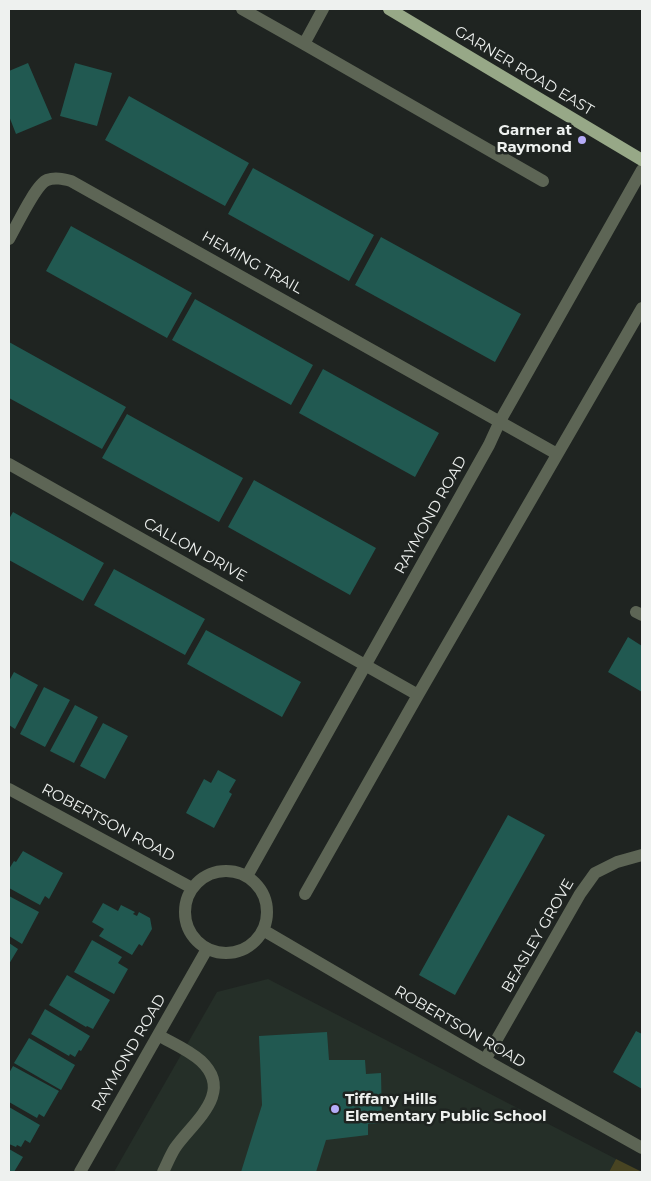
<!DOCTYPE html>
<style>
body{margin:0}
#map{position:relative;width:651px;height:1181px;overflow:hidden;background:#1f2421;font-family:Montserrat,sans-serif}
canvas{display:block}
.frame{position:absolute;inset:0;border:10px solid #eef1ef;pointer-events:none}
</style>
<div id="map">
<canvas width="651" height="1181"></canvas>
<div class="frame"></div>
</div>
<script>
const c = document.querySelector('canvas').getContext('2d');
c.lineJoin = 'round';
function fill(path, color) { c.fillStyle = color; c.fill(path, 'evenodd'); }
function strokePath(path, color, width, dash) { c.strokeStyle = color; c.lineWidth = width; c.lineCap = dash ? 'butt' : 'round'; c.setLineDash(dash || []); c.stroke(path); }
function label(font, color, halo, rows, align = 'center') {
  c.font = font + ' Montserrat,sans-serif'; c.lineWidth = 5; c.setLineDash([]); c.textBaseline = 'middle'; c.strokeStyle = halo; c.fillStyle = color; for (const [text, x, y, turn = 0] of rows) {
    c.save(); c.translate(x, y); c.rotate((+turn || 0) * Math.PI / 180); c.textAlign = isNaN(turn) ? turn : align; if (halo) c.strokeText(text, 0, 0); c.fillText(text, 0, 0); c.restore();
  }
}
fill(new Path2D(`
 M268,979L616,1159L609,1172H114L217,992Z`), '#252f28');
fill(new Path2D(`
 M616,1159L642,1172H609Z`), '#484422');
fill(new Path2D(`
 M28,63L52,119L16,134L9,116V71Z
 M75,63L112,73L97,126L60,116Z
 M129,96L249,163L225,206L105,140Z
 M253,168L374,235L349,281L228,214Z
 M71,226L192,293L167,338L46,271Z
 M381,237L521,314L495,362L355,285Z
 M195,299L313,365L291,405L172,340Z
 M9,342L126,407L102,449L9,398Z
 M323,369L439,433L415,477L299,413Z
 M127,414L243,478L219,522L102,458Z
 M254,480L376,548L350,595L228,527Z
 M13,512L104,563L83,601L9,560V519Z
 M114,569L205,619L185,655L94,605Z
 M206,630L301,682L282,717L187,664Z
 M628,637L642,646V692L608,672Z
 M14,672L38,685L15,729L9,725V681Z
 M44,687L70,700L45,747L20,734Z
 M75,705L98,717L74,763L50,751Z
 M103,723L128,736L105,779L80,766Z
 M218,770L236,780L229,792L232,794L214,828L186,813L204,779L211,783Z
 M508,815L545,835L455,995L419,975Z
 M23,851L63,873L49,899L45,896L40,905L9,888V869L14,861L16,862Z
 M9,896L39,912L22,944L9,936Z
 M103,903L118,911L121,905L135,912L133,914L137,916L139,912L150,918L152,929L142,946L139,944L132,955L99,936L104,929L92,922Z
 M92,940L122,957L118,963L128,969L114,994L74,972Z
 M9,943L18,949L9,964Z
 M67,975L110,1000L93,1029L87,1026L86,1027L49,1005Z
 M45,1009L90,1036L81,1051L79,1050L75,1057L70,1054L69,1056L31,1034Z
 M636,1031L642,1034V1089L613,1072Z
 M327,1032L329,1060H365L366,1074L381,1073L382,1123L368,1124V1135L326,1140L316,1172H241L262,1105L259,1036Z
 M29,1038L75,1065L61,1090L14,1063Z
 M13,1066L59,1091L44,1117L39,1114L37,1118L9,1102V1073Z
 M9,1107L40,1125L30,1143L25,1140L21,1147L17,1145L16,1147L9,1144Z
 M9,1149L23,1157L14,1172H9Z`), '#215951');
strokePath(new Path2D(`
 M242,9L304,44
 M323,9L304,44L543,181
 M9,239C16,227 36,184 47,180C55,177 63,179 71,181L557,454
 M9,464L418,695L305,894
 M636,612L642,615
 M418,695L642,308
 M9,789L192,888
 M185 912a41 41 0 1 1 82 0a41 41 0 1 1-82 0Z
 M247,876L489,445L500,421L642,170
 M263,930L485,1060L642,1148
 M158,1035C172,1043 189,1050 201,1061C235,1093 193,1122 175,1148C170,1156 167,1164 163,1172
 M485,1060L580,894L595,873L617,862L642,855
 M80,1172L207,949`), '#5d6555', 12);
strokePath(new Path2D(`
 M389,9L642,160`), '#97a887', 12);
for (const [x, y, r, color] of [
 [582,140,5,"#b6acf8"],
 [335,1109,5,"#b6acf8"]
]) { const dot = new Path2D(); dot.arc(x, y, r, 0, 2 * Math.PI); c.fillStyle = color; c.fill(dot); strokePath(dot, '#1f2421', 2); }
label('15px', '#eef1ef', '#1f2421', [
 ["GARNER ROAD EAST",524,71,31],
 ["HEMING TRAIL",252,263,29],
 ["RAYMOND ROAD",431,515,-61],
 ["CALLON DRIVE",195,550,29],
 ["ROBERTSON ROAD",108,823,28],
 ["BEASLEY GROVE",538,936,-60],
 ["ROBERTSON ROAD",460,1027,30],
 ["RAYMOND ROAD",129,1053,-60]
]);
label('bold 15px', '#eef1ef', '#1f2421', [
 ["Garner at",572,131],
 ["Raymond",572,148],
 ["Tiffany Hills",345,1100,"left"],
 ["Elementary Public School",345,1117,"left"]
], 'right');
</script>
